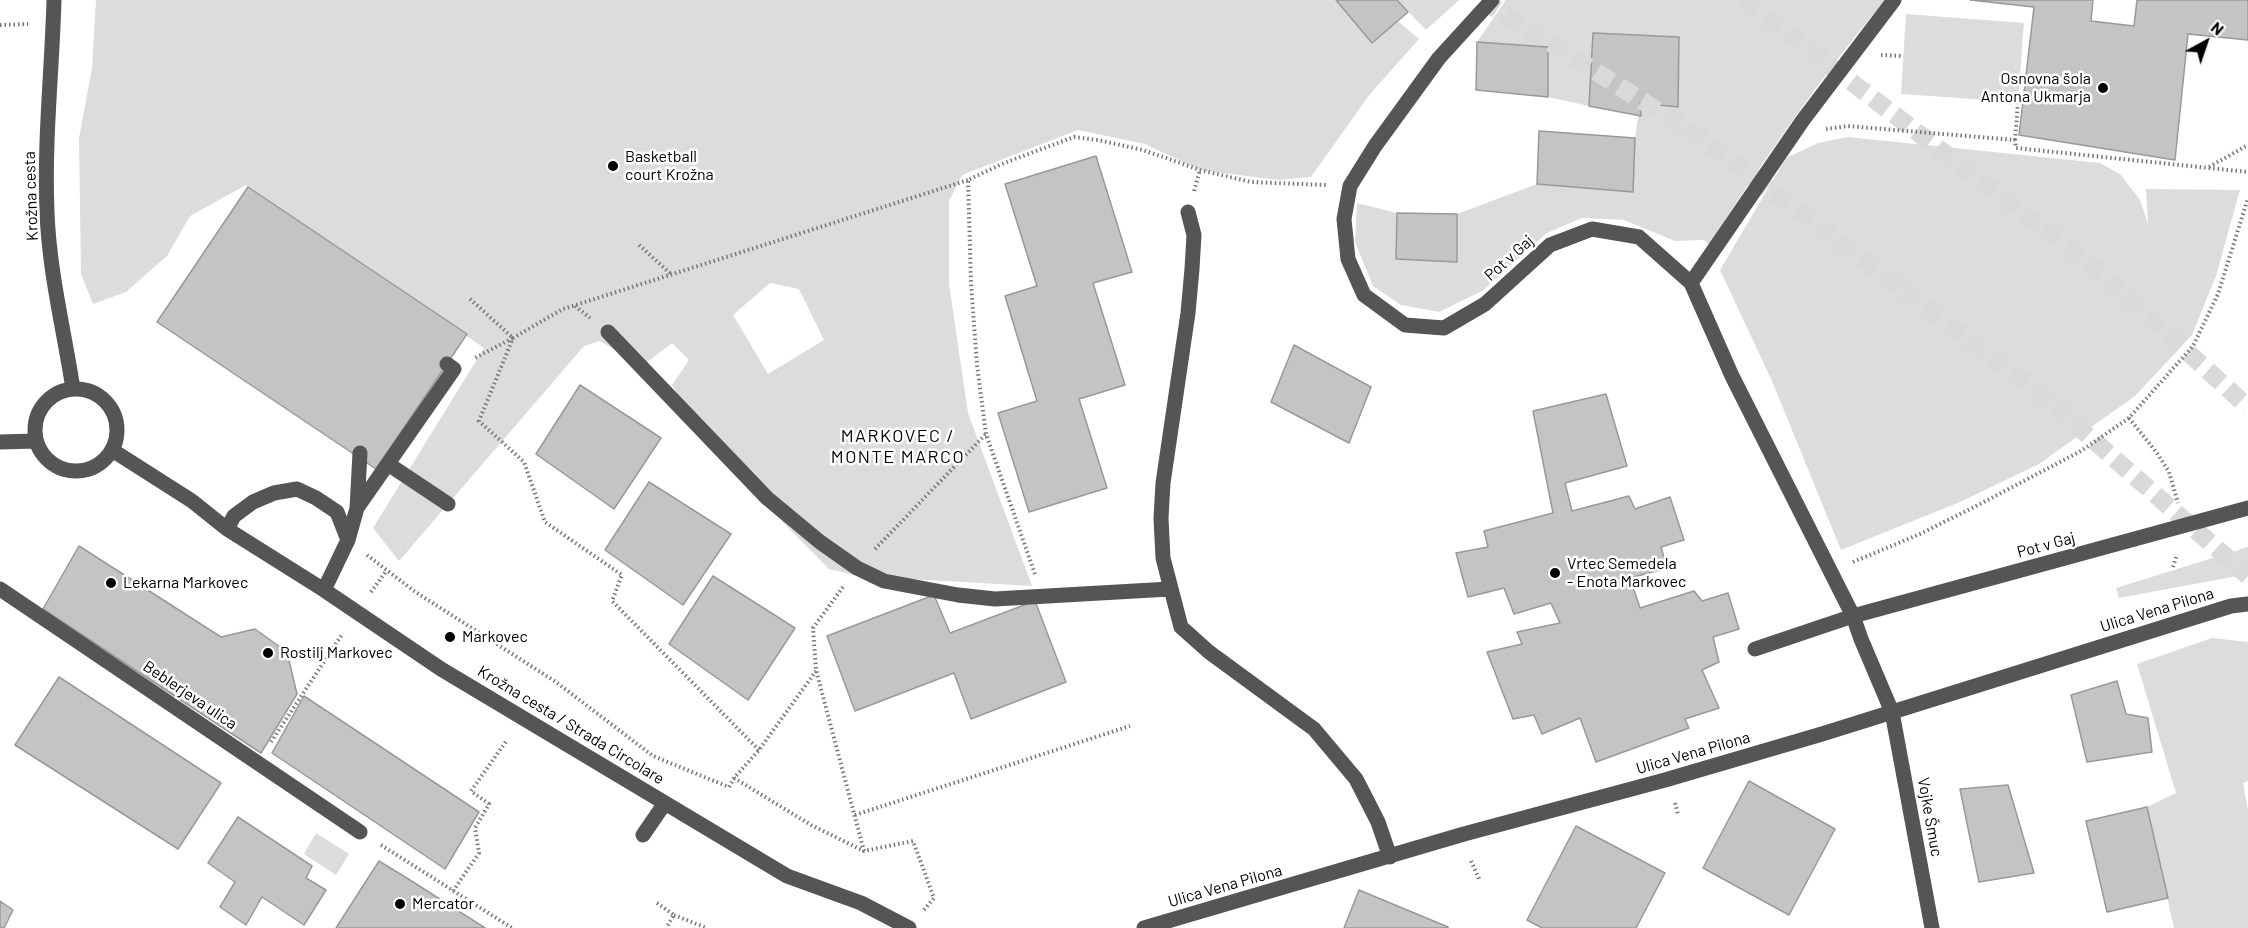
<!DOCTYPE html>
<meta charset="utf-8">
<style>
body{margin:0}
#map{position:relative;width:2248px;height:928px;overflow:hidden;background:#fff;font-family:Barlow,sans-serif}
canvas{display:block}
.north{position:absolute;left:2176px;top:12px;width:60px;height:60px;-webkit-text-stroke:4px #fff;paint-order:stroke;rotate:40deg;font-size:16px;font-weight:700;line-height:24px;text-align:center;color:#000}
.north::after{content:'';display:block;margin:auto;width:21px;height:27px;background:#000;clip-path:polygon(50% 0,100% 100%,50% 72%,0 100%)}
</style>
<div id="map">
<canvas width="2248" height="928"></canvas>
<div class="north">N</div>
</div>
<script>
const c = document.querySelector('canvas').getContext('2d');
c.lineJoin = 'round';
function fill(path, color) { c.fillStyle = color; c.fill(path, 'evenodd'); }
function strokePath(path, color, width, dash) { c.strokeStyle = color; c.lineWidth = width; c.lineCap = dash ? 'butt' : 'round'; c.setLineDash(dash || []); c.stroke(path); }
function label(font, color, halo, rows, align = 'center') {
  c.font = font + ' Barlow,sans-serif'; c.lineWidth = 5; c.setLineDash([]); c.textBaseline = 'middle'; c.strokeStyle = halo; c.fillStyle = color; for (const [text, x, y, turn = 0] of rows) {
    c.save(); c.translate(x, y); c.rotate((+turn || 0) * Math.PI / 180); c.textAlign = isNaN(turn) ? turn : align; if (halo) c.strokeText(text, 0, 0); c.fillText(text, 0, 0); c.restore();
  }
}
fill(new Path2D(`
 M96,0H1336L1372,42L1398,21L1419,39L1370,94L1311,177L1278,180L1200,170L1145,144L1078,130L962,175L949,201V284L968,413L1032,586L858,576L829,569L762,501L694,421L672,385L689,360L672,343L642,366L600,341L584,346L399,561L373,528L484,348L246,185L190,216L167,256L126,292L93,304L81,274L79,138L92,68ZM770,283L799,289L824,340L768,374L733,315Z
 M1397,0H1459L1426,30Z
 M1506,0H1885C1820,77 1764,160 1709,244L1704,240L1675,241L1624,220L1582,218L1547,233L1482,291L1439,312L1401,305L1373,286L1355,242L1357,203L1397,213L1396,259L1456,262L1457,214L1537,184L1633,192L1635,138L1640,103L1678,107L1679,37L1593,33L1589,106L1548,97V47L1477,42Z
 M1906,14L2024,23L2018,102L1901,94Z
 M1848,137L2100,163L2120,174L2140,200L2148,224L2146,189L2240,190L2216,276L2192,335L2135,396L2039,464L1960,502L1841,550L1772,381L1720,270L1786,158L1818,143Z
 M2248,547V574L2119,598L2116,588Z
 M2212,638L2248,642V781L2243,783L2248,810V928H2174L2147,807L2176,793L2137,664Z
 M316,833L349,854L336,875L304,854Z`), '#dcdcdc');
const building = new Path2D(`
 M1336,0H1397L1408,12L1372,43Z
 M1970,0H2093L2091,21L2134,26L2137,0H2248V40L2188,34L2175,160L2019,135L2034,7Z
 M1593,33L1679,37L1678,107L1640,103L1641,116L1589,106Z
 M1477,42L1548,47V97L1476,90Z
 M1539,131L1635,138L1633,192L1537,184Z
 M1096,156L1132,272L1093,283L1125,385L1079,399L1107,488L1029,512L998,413L1037,401L1005,296L1037,286L1005,184Z
 M248,187L467,334L376,469L157,322Z
 M1397,213L1457,214V262L1396,259Z
 M1294,345L1371,387L1349,443L1271,402Z
 M580,385L661,438L614,509L536,454Z
 M1606,394L1627,466L1565,483L1572,511L1629,496L1635,509L1670,497L1684,540L1661,547L1667,568L1630,578L1640,608L1694,591L1702,601L1728,593L1739,629L1713,637L1719,662L1702,670L1719,708L1685,719L1689,728L1596,762L1580,718L1542,734L1534,715L1513,719L1487,652L1522,644L1517,632L1560,623L1551,603L1514,614L1504,588L1468,597L1456,553L1488,547L1484,531L1553,513L1533,411Z
 M649,482L731,534L683,605L605,550Z
 M79,546L221,637L255,629L287,652L297,694L261,753L43,609Z
 M713,576L795,628L748,700L669,644Z
 M934,595L950,633L1035,601L1066,682L971,719L954,673L855,711L827,636Z
 M59,677L221,783L178,849L15,745Z
 M2117,681L2126,714L2148,718L2152,752L2087,762L2071,695Z
 M304,696L479,812L445,869L272,753Z
 M1749,781L1835,829L1789,915L1703,868Z
 M2008,785L2034,873L1979,882L1960,789Z
 M2147,807L2168,898L2107,912L2086,821Z
 M238,817L312,866L306,878L326,890L304,925L262,897L246,925L220,907L235,882L208,863Z
 M1576,826L1665,873L1636,928H1542L1527,920Z
 M379,861L410,880L485,928H336Z
 M1359,890L1448,927V928H1344Z
 M0,901L13,910L4,928H0Z`);
fill(building, '#c4c4c4');
strokePath(building, '#999', 1.5);
strokePath(new Path2D(`
 M1482,0L1698,136L2035,389L2248,576
 M1744,0L2095,268L2248,407`), '#d9d9d9', 18, [18, 9]);
strokePath(new Path2D(`
 M0,25L28,24
 M1881,55L1903,56
 M1826,129L1848,126L2015,140L2016,148L2248,172
 M2015,140L2018,102
 M2209,167L2248,145
 M1194,191L1200,170
 M639,245L672,275
 M470,299L513,338L475,358
 M575,306L590,318
 M2129,418L2157,453L2169,472L2178,503
 M875,549L986,434
 M367,555L414,591L556,682L653,756L729,787L734,778L759,750L816,671
 M1853,562L1920,534L1982,503L2081,451L2129,418L2193,346L2218,294L2248,198
 M2173,567L2177,554
 M1035,574L986,434L977,365L971,283L968,180L1004,163L1074,137L1098,140L1143,150L1200,170L1251,182L1326,185
 M843,587L813,628L816,670L864,851L913,841L934,898L923,911
 M371,592L387,570
 M271,742L343,633
 M759,750L612,601L622,575L545,522L524,462L479,421L513,338L563,309L968,180
 M734,778L811,825L864,851
 M1675,803L1678,814
 M855,815L1130,726
 M381,845L512,928
 M1471,861L1480,881
 M453,891L479,853L475,828L489,804L471,791L507,740
 M657,903L674,915L666,928
 M674,915L707,928`), '#777', 4, [1.5, 3]);
strokePath(new Path2D(`
 M54,0C52,71 44,141 47,212C49,271 64,330 73,389
 M1492,0L1439,58L1375,146L1350,186L1344,219L1348,259L1364,295L1405,325L1444,328L1485,304L1550,245L1592,229L1639,237L1691,283L1732,376L1853,616L1861,639L1892,712L1932,928
 M1188,212L1194,235L1192,269L1188,313L1163,483L1161,518L1163,558L1181,627L1209,652L1314,729L1356,779L1378,822L1390,857
 M1691,283L1803,120L1894,0
 M608,332L767,498L820,542L857,568L884,581L958,595L995,599L1170,589
 M35 430a41 41 0 1 1 82 0a41 41 0 1 1-82 0Z
 M0,442L36,441
 M112,450L192,501L227,529L324,590L441,669L787,876L861,903L909,928
 M388,464L448,504
 M357,508L454,369L447,364
 M227,529L234,516L253,502L274,493L297,489L316,498L337,512L348,540
 M0,589L360,832
 M324,590L348,540L357,508L360,453
 M1755,649L1853,616L2248,508
 M643,835L665,803
 M1144,928L1464,834L1665,780L1822,734L2231,606L2248,604`), '#555', 15);
for (const [x, y, r, color] of [
 [2103,88,6,"#000"],
 [613,166,6,"#000"],
 [1555,573,6,"#000"],
 [111,583,6,"#000"],
 [450,637,6,"#000"],
 [268,653,6,"#000"],
 [400,904,6,"#000"]
]) { const dot = new Path2D(); dot.arc(x, y, r, 0, 2 * Math.PI); c.fillStyle = color; c.fill(dot); strokePath(dot, '#fff', 2); }
label('16px', '#000', '#fff', [
 ["Osnovna šola",2091,79,"right"],
 ["Antona Ukmarja",2091,97,"right"],
 ["Basketball",625,157],
 ["court Krožna",625,175],
 ["Vrtec Semedela",1567,564],
 ["- Enota Markovec",1567,582],
 ["Lekarna Markovec",123,583],
 ["Markovec",462,637],
 ["Rostilj Markovec",280,653],
 ["Mercator",412,904]
], 'left');
label('16px', '#000', '#fff', [
 ["Krožna cesta",31,196,-92],
 ["Pot v Gaj",1509,258,-42],
 ["Pot v Gaj",2046,545,-15],
 ["Ulica Vena Pilona",2157,610,-17],
 ["Beblerjeva ulica",190,695,34],
 ["Krožna cesta / Strada Circolare",571,725,31],
 ["Ulica Vena Pilona",1693,753,-16],
 ["Vojke Šmuc",1930,817,80],
 ["Ulica Vena Pilona",1225,886,-16]
]);
c.letterSpacing = '1.5px';
label('18px', '#000', '#fff', [
 ["MARKOVEC /",898,436],
 ["MONTE MARCO",898,457]
]);
c.letterSpacing = '0px';
</script>
